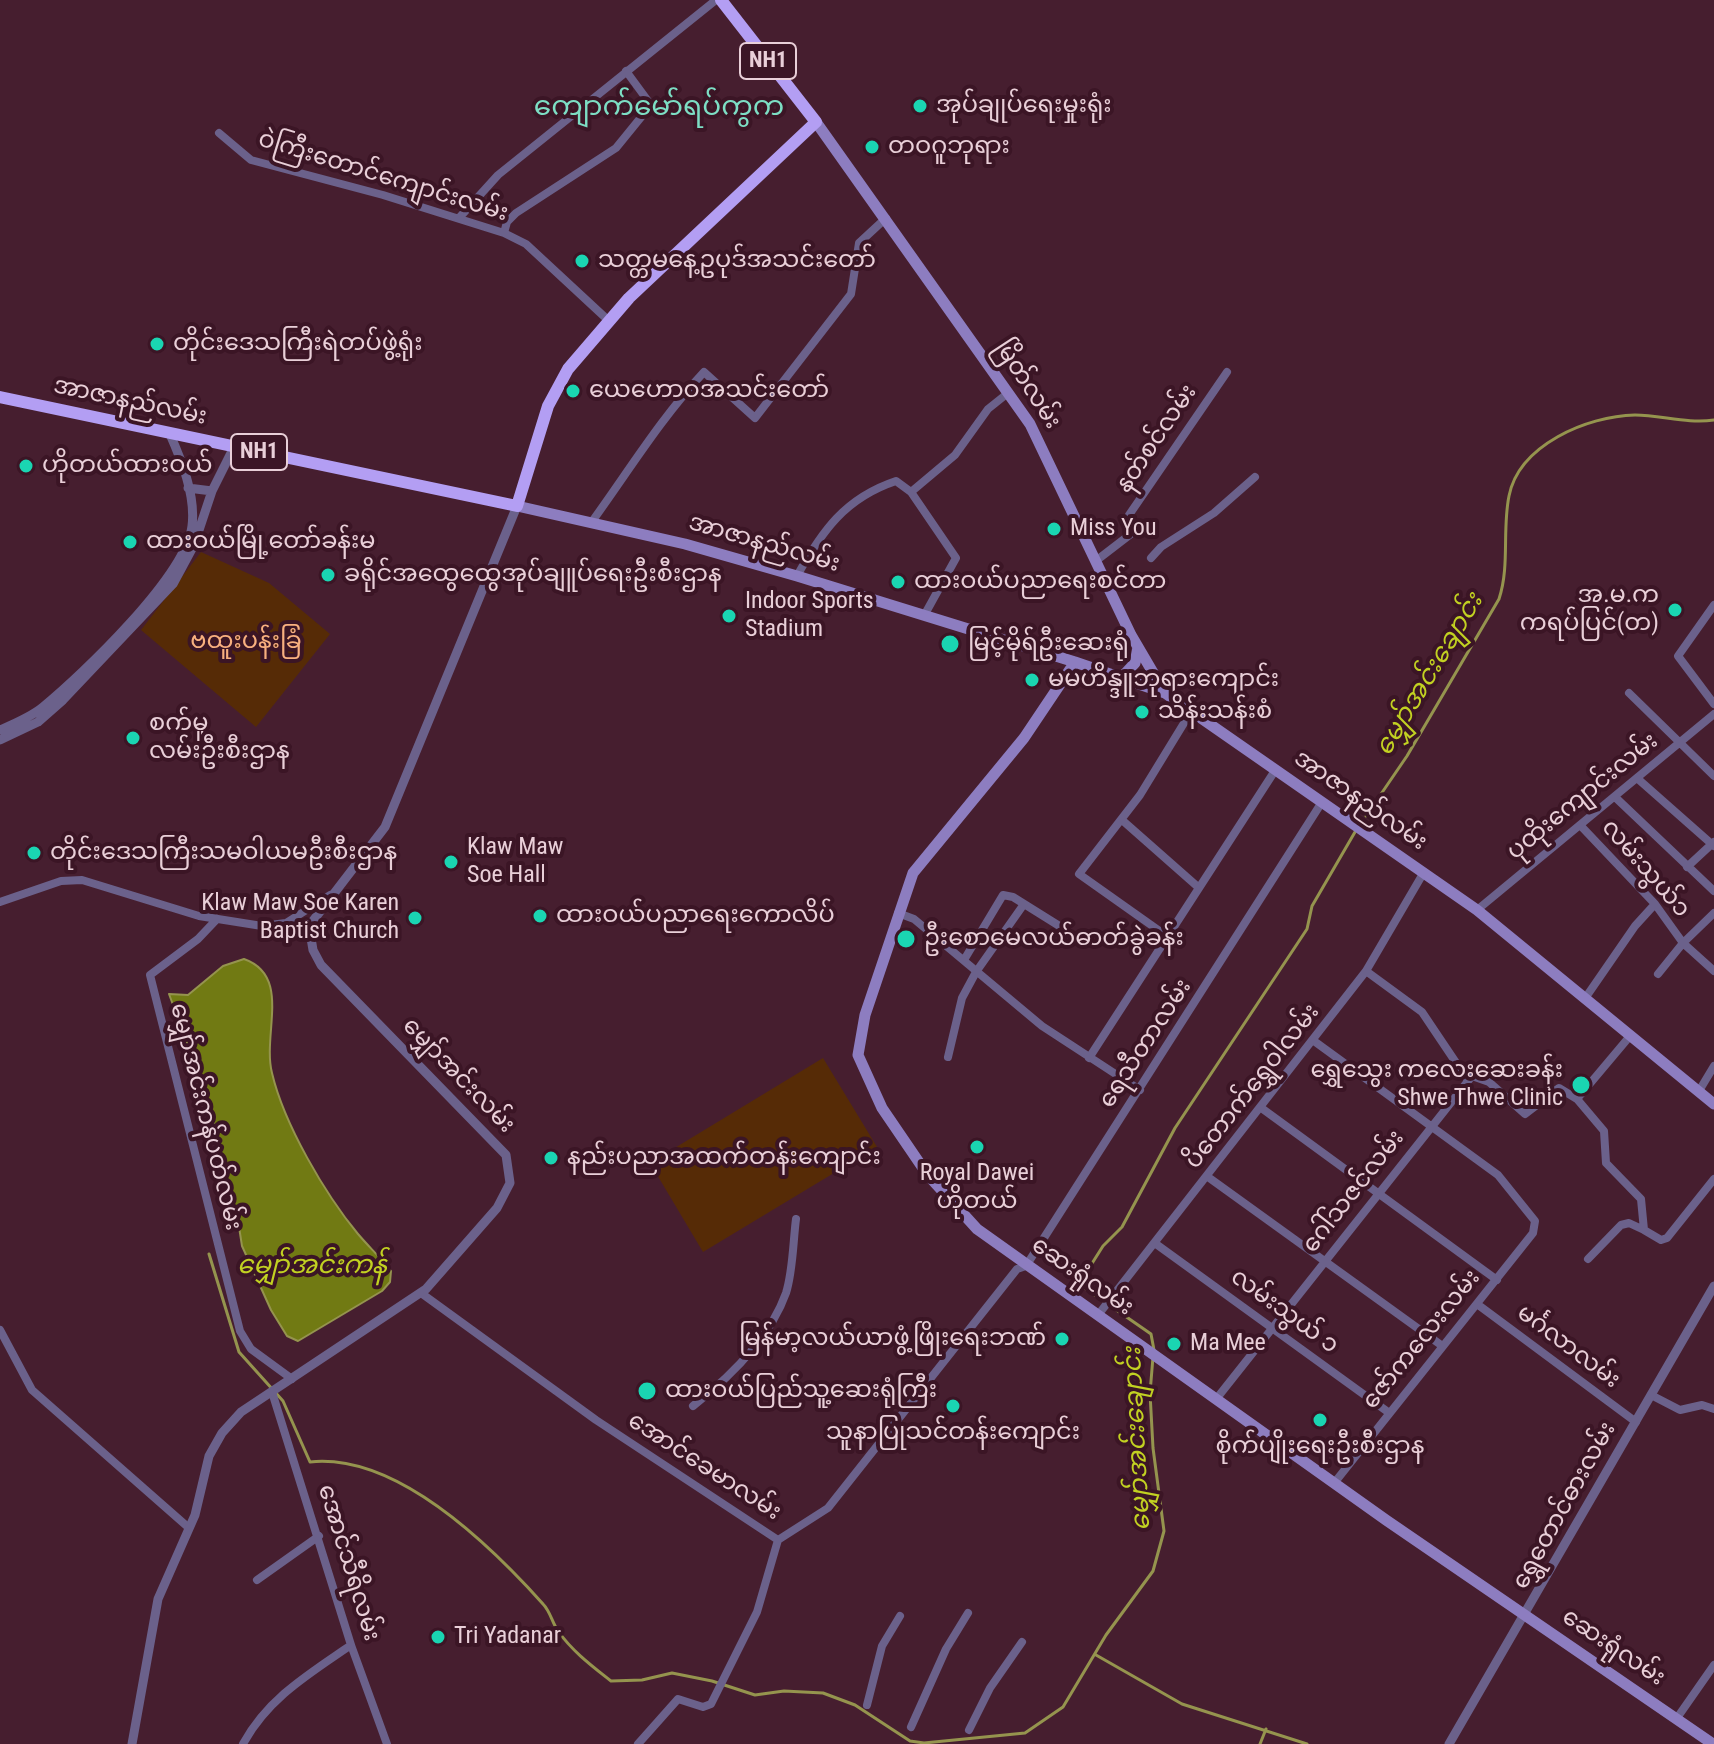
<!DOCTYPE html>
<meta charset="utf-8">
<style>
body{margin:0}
canvas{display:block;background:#461e2f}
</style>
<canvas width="1714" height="1744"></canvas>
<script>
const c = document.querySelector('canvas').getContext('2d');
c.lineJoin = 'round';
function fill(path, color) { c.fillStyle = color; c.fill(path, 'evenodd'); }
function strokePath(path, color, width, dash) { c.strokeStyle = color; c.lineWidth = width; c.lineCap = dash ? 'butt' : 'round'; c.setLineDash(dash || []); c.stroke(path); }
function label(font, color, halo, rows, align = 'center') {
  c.font = font + ' "Roboto Condensed","Noto Sans Myanmar",sans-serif'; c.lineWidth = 8; c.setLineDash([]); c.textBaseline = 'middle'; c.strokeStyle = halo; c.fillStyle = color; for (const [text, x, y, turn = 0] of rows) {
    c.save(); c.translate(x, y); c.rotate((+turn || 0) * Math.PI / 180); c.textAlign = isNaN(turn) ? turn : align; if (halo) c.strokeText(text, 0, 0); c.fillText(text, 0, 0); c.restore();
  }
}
fill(new Path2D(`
 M201,552L269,583L330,634L256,727L141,630Z
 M823,1058L877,1147L703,1252L650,1163Z`), '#562b06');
const water = new Path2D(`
 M244,959C292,976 262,1034 272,1073C284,1124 325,1194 358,1234C369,1247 381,1258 391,1271L390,1282L382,1291L298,1341L287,1336L271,1310L242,1246L237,1214L221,1169L220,1146L205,1091L169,994L188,995L223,966Z`);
fill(water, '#717a13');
strokePath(water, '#95944e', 2);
strokePath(new Path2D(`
 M1366,816L1407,756L1499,599C1510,566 1502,530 1509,496C1519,445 1587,416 1635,415C1661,415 1687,424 1714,420
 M209,1254L239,1352L283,1401L310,1462C396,1453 490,1545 543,1604C550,1611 552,1622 558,1631C572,1651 592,1666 611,1681L642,1680L672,1673L712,1681L755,1695L784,1691L823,1693L855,1705L910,1741L924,1743L1025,1733L1063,1707L1106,1635L1153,1571L1164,1531L1153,1448L1150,1393L1153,1357
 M1154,1350L1151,1334L1079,1284L1103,1246L1122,1227L1175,1128L1307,929L1312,906L1355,832
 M1096,1655L1182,1704L1307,1744
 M1260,1744L1266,1729`), '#95944e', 3);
strokePath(new Path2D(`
 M219,133L251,160L383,195L504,233L526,244L609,321
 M459,218L498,175L716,0
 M504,233L507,222L516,213L616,148L651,105L626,71
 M911,492L956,558L925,614
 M591,523C628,472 661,418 704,372L755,418L851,294L859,243L886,218
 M1151,558L1161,547L1214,513L1255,477
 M1097,560L1136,530L1129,515L1227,372
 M797,576C822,531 845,498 896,481L911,492L955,455L988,409L1008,393
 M1714,605L1678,656L1714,704
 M1629,693L1714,776
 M1638,779L1714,846
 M1615,797L1714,891
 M1122,820L1198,887
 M1580,825L1655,904L1683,943L1714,971
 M1687,867L1714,842
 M0,902L61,881L82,880L199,916L262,926L286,923L330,895
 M1477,910L1714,714
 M898,913L914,919L1042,1026L1140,1090
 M217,919L198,939L150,975L240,1331L251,1349L292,1379
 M1168,937L1079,874L1140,795L1192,710
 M964,960L1003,895L1013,897L1069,932
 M1366,971L1422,1012L1467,1079
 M1658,974L1683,943L1714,913
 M1586,997L1635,926L1655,904
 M1314,1041L1498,1175L1535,1221L1533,1233L1335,1482
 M948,1057L962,998L976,972L1024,904
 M1089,1058L1276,769
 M1699,1091L1714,1066
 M1577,1099L1630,1036
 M1260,1107L1497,1280
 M1208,1177L1441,1345
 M1156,1244L1388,1412
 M1588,1259L1621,1225L1629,1223L1644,1230
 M421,1293L596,1420L778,1540L828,1508L1017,1269L1026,1266L1322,802
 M1477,1304L1636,1422
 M1098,1315L1366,971L1424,872
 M0,1330L32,1390L189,1528
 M272,1392L351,1645L387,1744
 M1651,1395L1680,1410L1702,1405L1714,1409
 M1217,1398L1472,1076L1489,1082L1525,1114L1559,1088L1577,1099L1604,1131L1606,1163L1641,1199L1644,1230L1661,1240L1667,1238L1714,1179
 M693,1406C730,1377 770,1338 786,1293C793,1271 793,1242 796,1219
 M257,1580L319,1536
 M867,1705L882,1646L900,1616
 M1677,1718L1714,1665
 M911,1727L946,1649L968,1613
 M969,1730L990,1688L1022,1642
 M243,1744C268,1698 309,1674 351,1645
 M638,1744L678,1699L703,1707L711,1704L757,1612L778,1540`), '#6b618b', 8);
strokePath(new Path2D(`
 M188,488L212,491
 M0,730C14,724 31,717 43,707C83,674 186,576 192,526C196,495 181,459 169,432
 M0,740L38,722L63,700L173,584L194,545L212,491L234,447
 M132,1744L158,1599L195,1515L209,1456L222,1433L241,1412L426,1289L497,1208L510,1183L506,1155L321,965L313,950L309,926L385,827L517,506
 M1449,1744L1714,1286`), '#6b618b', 9);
strokePath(new Path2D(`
 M816,122L1030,424L1131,635L1165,693
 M517,506L685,544L797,576L1075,662L1165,693L1477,910L1714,1104
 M1075,662L1024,738L913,873L865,1015L858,1055L882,1108L927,1174L977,1229L1386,1520L1713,1744
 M1121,678L1135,663L1138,647`), '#8d7dc0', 11);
strokePath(new Path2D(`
 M0,397L517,506L548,406L568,369L629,298L816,122L721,0`), '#b39ef3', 12);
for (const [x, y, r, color] of [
 [920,106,8,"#1ad5b2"],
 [872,147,8,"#1ad5b2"],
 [582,261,8,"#1ad5b2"],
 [157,344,8,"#1ad5b2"],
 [573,391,8,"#1ad5b2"],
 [26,466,8,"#1ad5b2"],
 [1054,529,8,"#1ad5b2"],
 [130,542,8,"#1ad5b2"],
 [328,575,8,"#1ad5b2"],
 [898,582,8,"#1ad5b2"],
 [1675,610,8,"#1ad5b2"],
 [729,616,8,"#1ad5b2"],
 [950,644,10,"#1ad5b2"],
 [1032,680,8,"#1ad5b2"],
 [1142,712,8,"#1ad5b2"],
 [133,738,8,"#1ad5b2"],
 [34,853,8,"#1ad5b2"],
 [451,862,8,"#1ad5b2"],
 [540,916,8,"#1ad5b2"],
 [415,918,8,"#1ad5b2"],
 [906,939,10,"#1ad5b2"],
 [1581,1085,10,"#1ad5b2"],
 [977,1147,8,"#1ad5b2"],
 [551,1158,8,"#1ad5b2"],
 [1062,1339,8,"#1ad5b2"],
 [1174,1344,8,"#1ad5b2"],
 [647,1391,10,"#1ad5b2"],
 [953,1406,8,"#1ad5b2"],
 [1320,1420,8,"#1ad5b2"],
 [438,1637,8,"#1ad5b2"]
]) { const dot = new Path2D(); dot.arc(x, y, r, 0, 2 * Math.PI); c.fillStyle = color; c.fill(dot); strokePath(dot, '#3b1525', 3); }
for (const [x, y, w] of [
 [768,61,56],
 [259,452,56]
]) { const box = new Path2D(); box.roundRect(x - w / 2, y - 18, w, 36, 6); c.fillStyle = '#3b1525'; c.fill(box); strokePath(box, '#e9cfd8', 2); }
label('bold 22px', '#e9cfd8', null, [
 ["NH1",768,61],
 ["NH1",259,452]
]);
label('24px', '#e9cfd8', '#3b1525', [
 ["အုပ်ချုပ်ရေးမှုးရုံး",936,106],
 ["တဝဂူဘုရား",888,147],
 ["သတ္တမနေ့ဥပုဒ်အသင်းတော်",598,261],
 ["တိုင်းဒေသကြီးရဲတပ်ဖွဲ့ရုံး",173,344],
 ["ယေဟောဝအသင်းတော်",589,391],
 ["ဟိုတယ်ထားဝယ်",42,466],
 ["Miss You",1070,529],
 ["ထားဝယ်မြို့တော်ခန်းမ",146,542],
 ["ခရိုင်အထွေထွေအုပ်ချူပ်ရေးဦးစီးဌာန",344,575],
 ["ထားဝယ်ပညာရေးစင်တာ",914,582],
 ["အ.မ.က",1659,596,"right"],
 ["ကရပ်ပြင်(တ)",1659,624,"right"],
 ["Indoor Sports",745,602],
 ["Stadium",745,630],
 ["မြင့်မိုရ်ဦးဆေးရုံ",968,644],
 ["မမဟိန္ဒူဘုရားကျောင်း",1048,680],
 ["သိန်းသန်းစံ",1158,712],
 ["စက်မူ",149,724],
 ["လမ်းဦးစီးဌာန",149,752],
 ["Klaw Maw",467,848],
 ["Soe Hall",467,876],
 ["တိုင်းဒေသကြီးသမဝါယမဦးစီးဌာန",50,853],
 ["Klaw Maw Soe Karen",399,904,"right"],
 ["Baptist Church",399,932,"right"],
 ["ထားဝယ်ပညာရေးကောလိပ်",556,916],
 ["ဦးစောမေလယ်ဓာတ်ခွဲခန်း",924,939],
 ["ရွှေသွေး ကလေးဆေးခန်း",1563,1071,"right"],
 ["Shwe Thwe Clinic",1563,1099,"right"],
 ["နည်းပညာအထက်တန်းကျောင်း",567,1158],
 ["Royal Dawei",977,1174,"center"],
 ["ဟိုတယ်",977,1202,"center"],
 ["မြန်မာ့လယ်ယာဖွံ့ဖြိုးရေးဘဏ်",1046,1339,"right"],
 ["Ma Mee",1190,1344],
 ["ထားဝယ်ပြည်သူ့ဆေးရုံကြီး",665,1391],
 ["သူနာပြုသင်တန်းကျောင်း",953,1433,"center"],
 ["စိုက်ပျိုးရေးဦးစီးဌာန",1320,1447,"center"],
 ["Tri Yadanar",454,1637]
], 'left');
label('24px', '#e9cfd8', '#3b1525', [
 ["ဝဲကြီးတောင်ကျောင်းလမ်း",383,177,17],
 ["မြိတ်လမ်း",1027,385,57],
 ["အာဇာနည်လမ်း",130,402,12],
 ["နတ်စင်လမ်း",1157,439,-56],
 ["အာဇာနည်လမ်း",764,544,16],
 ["ပုထိုးကျောင်းလမ်း",1583,797,-39],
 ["အာဇာနည်လမ်း",1360,801,35],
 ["လမ်းသွယ်၁",1645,869,49],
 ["ရေသီတာလမ်း",1146,1044,-57],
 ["မျှော်အင်းလမ်း",458,1076,46],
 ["ပိတောက်ရွှေဝါလမ်း",1253,1087,-52],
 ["မျှော်အင်းကန်ပတ်လမ်း",205,1117,76],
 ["ဂေါ်သဇင်လမ်း",1354,1192,-52],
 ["ဆေးရုံလမ်း",1082,1277,35],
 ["လမ်းသွယ် ၁",1284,1312,36],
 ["ဇော်ကလေးလမ်း",1422,1340,-51],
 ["မင်္ဂလာလမ်း",1568,1347,37],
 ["အောင်ခေမာလမ်း",704,1467,33],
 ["ရွှေတောင်ဓားလမ်း",1565,1506,-61],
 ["အောင်သီရိလမ်း",348,1563,73],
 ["ဆေးရုံလမ်း",1613,1648,34]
]);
label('24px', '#f8b07f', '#3b1525', [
 ["ဗထူးပန်းခြံ",246,642]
]);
label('italic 26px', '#c2d122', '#3b1525', [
 ["မျှော်အင်းချောင်း",1430,675,-59],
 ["မျှော်အင်းကန်",312,1266],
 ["မျှော်အင်းချောင်း",1138,1439,-93]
]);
label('28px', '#7ddec4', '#3b1525', [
 ["ကျောက်မော်ရပ်ကွက",659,108]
]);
</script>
